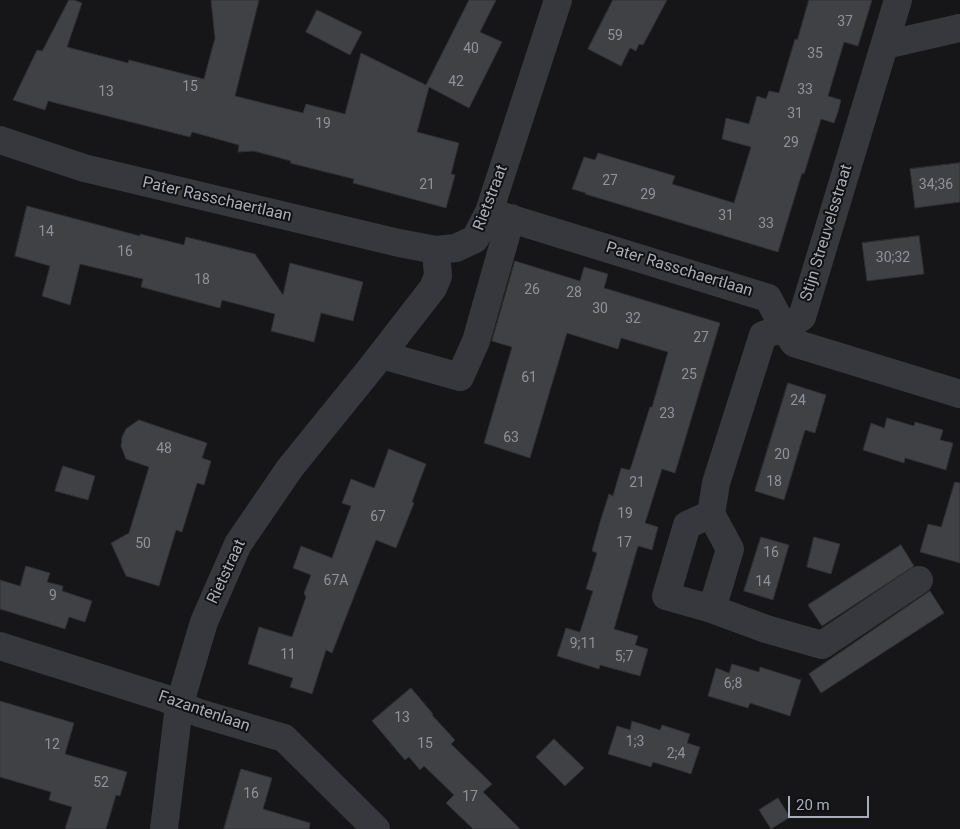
<!DOCTYPE html>
<style>
body{margin:0}
#map{position:relative;width:960px;height:829px;overflow:hidden;background:#161618;font-family:Roboto,sans-serif}
canvas{display:block}
.scale{position:absolute;left:788px;top:796px;width:81px;height:22px;box-sizing:border-box;border:2px solid #a8adb8;border-top:0;padding-left:6px;font-size:15px;line-height:18px;white-space:nowrap;color:#a8adb8;-webkit-text-stroke:4px #111113;paint-order:stroke}
</style>
<div id="map">
<canvas width="960" height="829"></canvas>
<div class="scale">20 m</div>
</div>
<script>
const c = document.querySelector('canvas').getContext('2d');
c.lineJoin = 'round';
function fill(path, color) { c.fillStyle = color; c.fill(path, 'evenodd'); }
function strokePath(path, color, width, dash) { c.strokeStyle = color; c.lineWidth = width; c.lineCap = dash ? 'butt' : 'round'; c.setLineDash(dash || []); c.stroke(path); }
function label(font, color, halo, rows, align = 'center') {
  c.font = font + ' Roboto,sans-serif'; c.lineWidth = 4; c.setLineDash([]); c.textBaseline = 'middle'; c.strokeStyle = halo; c.fillStyle = color; for (const [text, x, y, turn = 0] of rows) {
    c.save(); c.translate(x, y); c.rotate((+turn || 0) * Math.PI / 180); c.textAlign = isNaN(turn) ? turn : align; if (halo) c.strokeText(text, 0, 0); c.fillText(text, 0, 0); c.restore();
  }
}
const building = new Path2D(`
 M69,0H74L82,3L67,47L128,63L129,60L204,79L215,38L211,0H259L235,96L303,113L306,104L345,114L361,53L426,85L469,0H496L480,32L502,42L469,108L429,87L417,132L459,143L451,174L455,175L446,208L353,183L354,179L290,163L291,161L254,151L238,152L239,145L192,132L190,137L48,101L45,110L13,100L37,50L42,51Z
 M613,0H667L643,45L639,44L636,51L630,48L621,66L588,49Z
 M809,0H872L858,46L844,42L828,96L841,100L838,112L834,123L821,119L804,174L802,173L778,252L585,194L586,193L572,189L584,157L595,160L598,153L675,176L672,184L734,203L751,147L722,139L726,118L749,124L757,96L766,99L769,91L779,93L795,39L797,40Z
 M317,10L362,32L350,55L306,32Z
 M960,163V202L915,208L910,169Z
 M27,206L140,236V234L184,245L186,237L255,254L283,295L290,263L363,282L353,321L321,313L314,342L271,331L275,314L222,300L220,308L141,287L143,279L80,264L70,305L42,296L50,266L15,256Z
 M919,236L924,274L867,281L862,243Z
 M515,261L580,281L584,267L608,274L604,288L720,323L675,473L662,469L645,523L658,527L652,550L638,546L614,629L638,636L635,645L648,649L640,676L600,665L599,669L557,656L566,628L580,632L593,591L586,589L597,553L592,551L600,522L609,494L613,496L621,468L630,470L650,407H652L668,352L621,338L618,349L567,333L530,458L484,443L512,347L492,341Z
 M788,383L826,395L815,433L805,430L784,500L755,491Z
 M887,418L914,426L915,422L943,430L940,440L953,443L946,470L905,458L904,463L863,450L871,423L884,428Z
 M139,420L207,443L202,458L211,461L204,485L197,483L182,532L176,530L159,586L126,576L111,543L129,533L149,467L126,459L121,446L122,437L126,429Z
 M389,449L426,464L412,502L414,503L396,548L376,540L332,653L326,650L312,694L290,687L293,678L248,664L259,627L292,637L306,597L304,593L311,575L293,568L301,546L332,558L351,506L342,503L351,479L374,488Z
 M63,466L95,476L88,500L55,491Z
 M955,482L960,483V563L920,552L928,524L941,527Z
 M761,537L789,545L773,600L744,591Z
 M814,537L840,544L831,574L807,567Z
 M901,545L914,566L822,626L808,605Z
 M26,566L50,573L47,582L63,586L62,591L92,601L85,622L69,617L65,629L0,609V580L20,586Z
 M930,591L944,613L821,693L809,674Z
 M732,664L759,672L760,667L801,680L790,716L750,703L748,708L708,696L716,668L729,673Z
 M411,688L433,714L432,715L455,740L451,744L492,784L483,792L520,829H473L446,803L454,795L424,766L420,770L409,757L405,760L372,721Z
 M0,701L74,723L65,754L127,772L120,796L116,795L106,829H65L72,807L49,800L51,792L0,777Z
 M632,721L660,730L662,725L690,734L687,743L700,747L691,774L653,762L651,767L608,754L617,726L630,730Z
 M554,739L584,768L565,786L536,757Z
 M241,769L272,778L263,809L310,823L309,829H224Z
 M778,798L790,817L771,829L759,810Z`);
fill(building, '#404145');
strokePath(building, '#303034', 1);
strokePath(new Path2D(`
 M885,45L960,28
 M0,140L84,168L399,243L436,250L456,248L475,239L489,212L558,0
 M489,212L768,298L784,328L794,343L960,394
 M382,355L460,377L476,341L511,218
 M711,514L687,525L666,596L712,609L730,549L711,514L716,483L763,335L784,328L802,317L898,0
 M712,609L766,629L822,645L919,580
 M0,646L164,698L199,713L284,738L376,829
 M164,829L179,706L204,622L238,544L290,468L371,368L433,288L438,276L436,250`), '#37383d', 28);
label('14px', '#8e929b', null, [
 ["37",845,22],
 ["59",615,36],
 ["40",471,49],
 ["35",815,54],
 ["42",456,82],
 ["15",190,87],
 ["33",805,90],
 ["13",106,92],
 ["31",795,114],
 ["19",323,124],
 ["29",791,143],
 ["27",610,181],
 ["21",427,185],
 ["34;36",936,185],
 ["29",648,195],
 ["31",726,216],
 ["33",766,224],
 ["14",46,232],
 ["16",125,252],
 ["30;32",893,258],
 ["18",202,280],
 ["26",532,290],
 ["28",574,293],
 ["30",600,309],
 ["32",633,319],
 ["27",701,338],
 ["25",689,375],
 ["61",529,378],
 ["24",798,401],
 ["23",667,414],
 ["63",511,438],
 ["48",164,449],
 ["20",782,455],
 ["18",774,482],
 ["21",637,483],
 ["19",625,514],
 ["67",378,517],
 ["17",624,543],
 ["50",143,544],
 ["16",771,553],
 ["67A",336,581],
 ["14",763,582],
 ["9",53,596],
 ["9;11",583,644],
 ["11",288,655],
 ["5;7",624,657],
 ["6;8",733,684],
 ["13",402,718],
 ["1;3",635,742],
 ["15",425,744],
 ["12",52,745],
 ["2;4",676,754],
 ["52",101,783],
 ["16",251,794],
 ["17",470,797]
]);
label('16px', '#a8adb8', '#111113', [
 ["Rietstraat",491,198,-69],
 ["Pater Rasschaertlaan",217,200,13],
 ["Stijn Streuvelsstraat",827,233,-73],
 ["Pater Rasschaertlaan",679,270,17],
 ["Rietstraat",227,572,-65],
 ["Fazantenlaan",204,712,19]
]);
</script>
